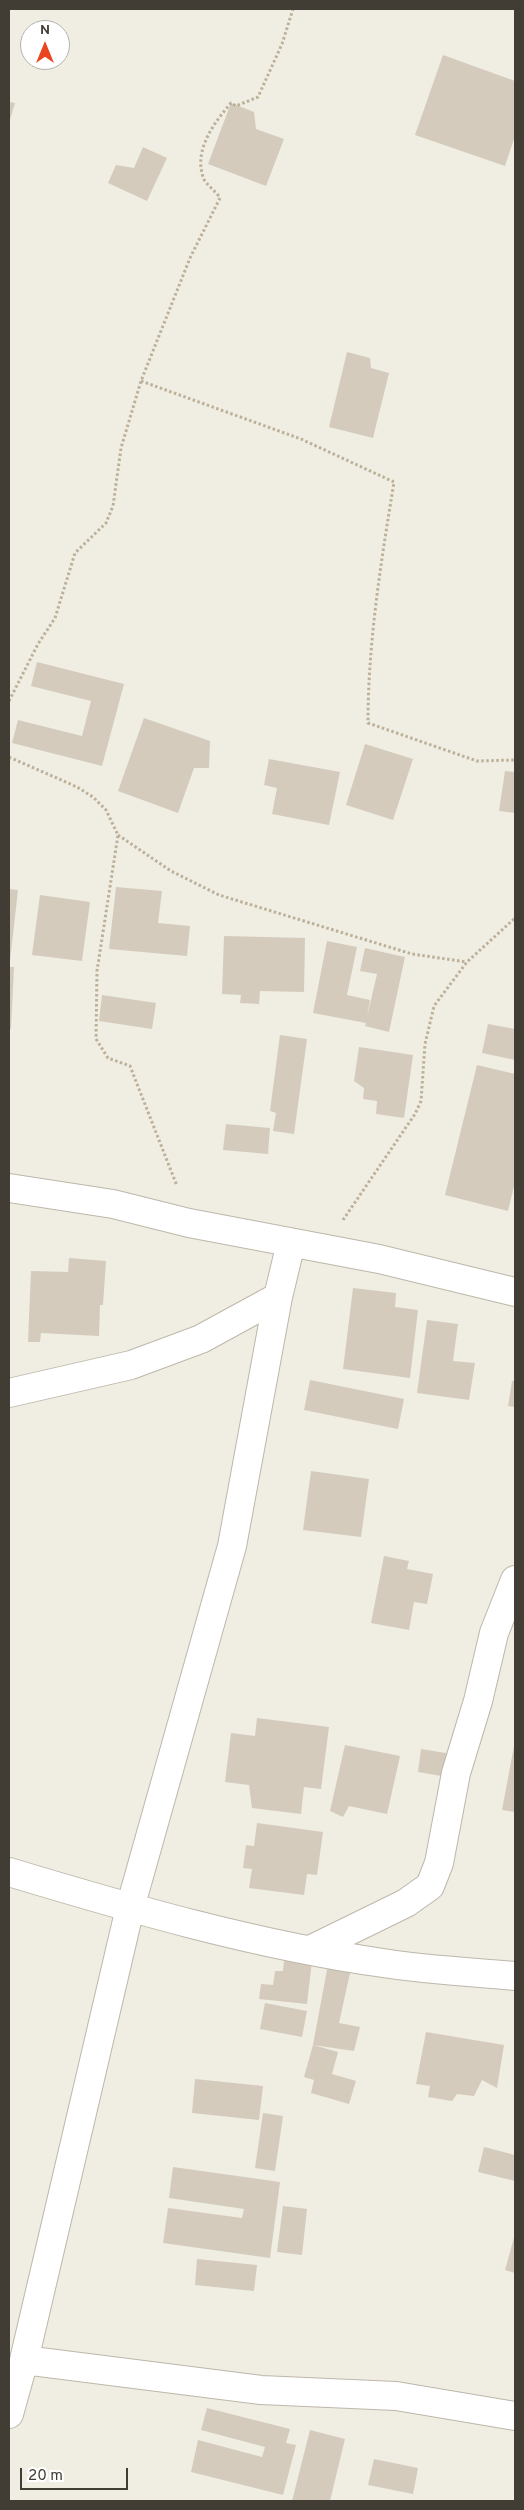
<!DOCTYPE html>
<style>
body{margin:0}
#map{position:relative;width:524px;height:2510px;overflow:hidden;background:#f0ede3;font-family:Overpass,sans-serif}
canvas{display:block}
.frame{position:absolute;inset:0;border:10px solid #423d34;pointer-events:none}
.north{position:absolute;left:20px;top:20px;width:50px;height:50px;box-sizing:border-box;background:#fff;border:1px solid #b3b1ae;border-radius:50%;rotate:0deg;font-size:14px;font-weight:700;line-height:20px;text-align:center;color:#423d34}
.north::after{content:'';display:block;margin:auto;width:18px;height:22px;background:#eb4520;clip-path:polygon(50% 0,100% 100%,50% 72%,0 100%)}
.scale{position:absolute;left:20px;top:2468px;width:108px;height:22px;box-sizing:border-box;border:2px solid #423d34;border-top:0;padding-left:6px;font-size:15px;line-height:18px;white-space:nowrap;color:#423d34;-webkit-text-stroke:4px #fff;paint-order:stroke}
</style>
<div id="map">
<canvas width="524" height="2510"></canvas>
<div class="frame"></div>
<div class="north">N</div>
<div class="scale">20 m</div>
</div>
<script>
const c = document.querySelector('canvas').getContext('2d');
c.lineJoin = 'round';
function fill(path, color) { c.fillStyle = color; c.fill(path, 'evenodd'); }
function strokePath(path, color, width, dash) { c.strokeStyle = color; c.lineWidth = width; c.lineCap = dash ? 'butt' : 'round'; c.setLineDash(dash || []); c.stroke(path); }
fill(new Path2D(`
 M443,55L515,81V136L505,166L415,135Z
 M9,102L15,103L9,123Z
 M231,103L254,112L256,129L284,139L266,186L208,164Z
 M143,147L167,158L147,201L108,183L116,165L134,168Z
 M347,352L370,358L371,368L389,373L373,438L329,427Z
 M37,662L124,684L102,766L12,743L18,720L82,736L91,701L31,686Z
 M144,718L210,741L209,768H194L178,813L118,791Z
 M365,744L413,759L393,820L346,805Z
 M269,759L340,772L329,825L272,814L277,788L264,785Z
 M505,771L515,772V813L499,811Z
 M116,887L162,891L158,923L190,926L187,956L109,949Z
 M9,889L18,890L10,961H9Z
 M40,895L90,902L82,961L32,955Z
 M224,936L305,938L304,992L260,991L259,1004L240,1003L241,995L222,994Z
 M327,941L357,947L347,995L370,1000L367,1017L377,974L360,971L365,948L405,957L389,1032L365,1026L366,1023L313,1013Z
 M9,967H14L11,1029L9,1028Z
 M102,995L156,1003L152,1029L99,1021Z
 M488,1024L515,1029V1060L482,1053Z
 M280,1035L307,1039L294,1134L273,1131L276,1113L270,1111Z
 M359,1047L413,1055L404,1118L376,1114L377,1101L363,1099L364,1088L354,1081Z
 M477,1065L515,1074V1182L508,1211L445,1195Z
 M226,1124L270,1128L268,1154L223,1150Z
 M69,1258L106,1261L103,1305H100L99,1336L41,1333L40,1342H28L31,1271L68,1272Z
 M353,1288L396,1293L395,1307L418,1310L410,1378L343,1369Z
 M427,1320L458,1324L453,1361L475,1363L469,1400L417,1393Z
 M310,1380L404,1399L398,1429L304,1410Z
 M512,1381H515V1407L508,1406Z
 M311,1471L369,1479L361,1537L303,1530Z
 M384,1556L409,1561L407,1569L433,1574L427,1604L414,1602L409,1630L371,1623Z
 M257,1718L329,1727L321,1789L304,1787L301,1814L252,1808L249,1785L225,1782L231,1733L255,1736Z
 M345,1745L400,1756L387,1814L349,1806L343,1817L330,1811Z
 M514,1746H515V1812L502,1810Z
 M421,1749L452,1754L447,1777L418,1772Z
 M257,1823L323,1832L317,1875L307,1874L304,1895L249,1888L252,1869L243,1868L246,1845L254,1846Z
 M285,1949L313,1952L307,2004L259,1999L261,1984L273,1985L275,1971H283Z
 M329,1959L352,1964L339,2023L360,2027L354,2051L313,2045Z
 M265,2003L307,2011L302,2037L260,2029Z
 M426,2032L504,2045L497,2088L482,2080L474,2096L457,2094L452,2101L428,2097L430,2086L416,2084Z
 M313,2045L338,2052L332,2074L356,2081L349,2104L311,2093L314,2080L304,2077Z
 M195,2079L263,2086L259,2120L192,2113Z
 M263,2113L283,2116L275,2171L255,2168Z
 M484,2147L515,2155V2181L478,2172Z
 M173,2167L280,2182L270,2258L163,2243L168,2208L242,2218L244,2209L169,2198Z
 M283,2206L307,2209L302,2255L277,2252Z
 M515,2234V2273L505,2270Z
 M197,2259L257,2265L254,2291L195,2285Z
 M207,2408L290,2429L286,2443L296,2445L283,2495L191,2472L198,2440L262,2457L265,2447L201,2430Z
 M310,2430L345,2439L330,2501H292Z
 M374,2459L418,2468L413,2494L368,2485Z`), '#d4cbbd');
const minor = new Path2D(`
 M9,1188L113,1204L189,1223L379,1259L515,1292
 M9,1393L131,1365L201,1339L278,1297
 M9,1872C132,1909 256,1945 383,1963C427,1970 471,1972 515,1976
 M310,1950L406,1903L430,1886L439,1863L456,1773L478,1701L494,1633L515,1580
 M24,2360L261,2390L396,2396L515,2416
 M9,2414L24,2360L130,1908L232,1546L278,1297L291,1243`);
strokePath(minor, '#beb7aa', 30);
strokePath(new Path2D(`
 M141,381L301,439L394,482C381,562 368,642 368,723L477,761L515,760
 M9,701L38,644L55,618L75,553L106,523L113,506L121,448L141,381L190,258L220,198C216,191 205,184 203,177C194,149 214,123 231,103L236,106L258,97L282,44L293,9
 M9,757L77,787L93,797L106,810L118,835L97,971L96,1039L108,1058L130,1066L177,1186
 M118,835L171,871L219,895L412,954L467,962
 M343,1220L415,1114L421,1101L425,1044L434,1006L467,962L515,918`), '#bcb099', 3, [2.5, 2.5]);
strokePath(minor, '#fff', 28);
</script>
